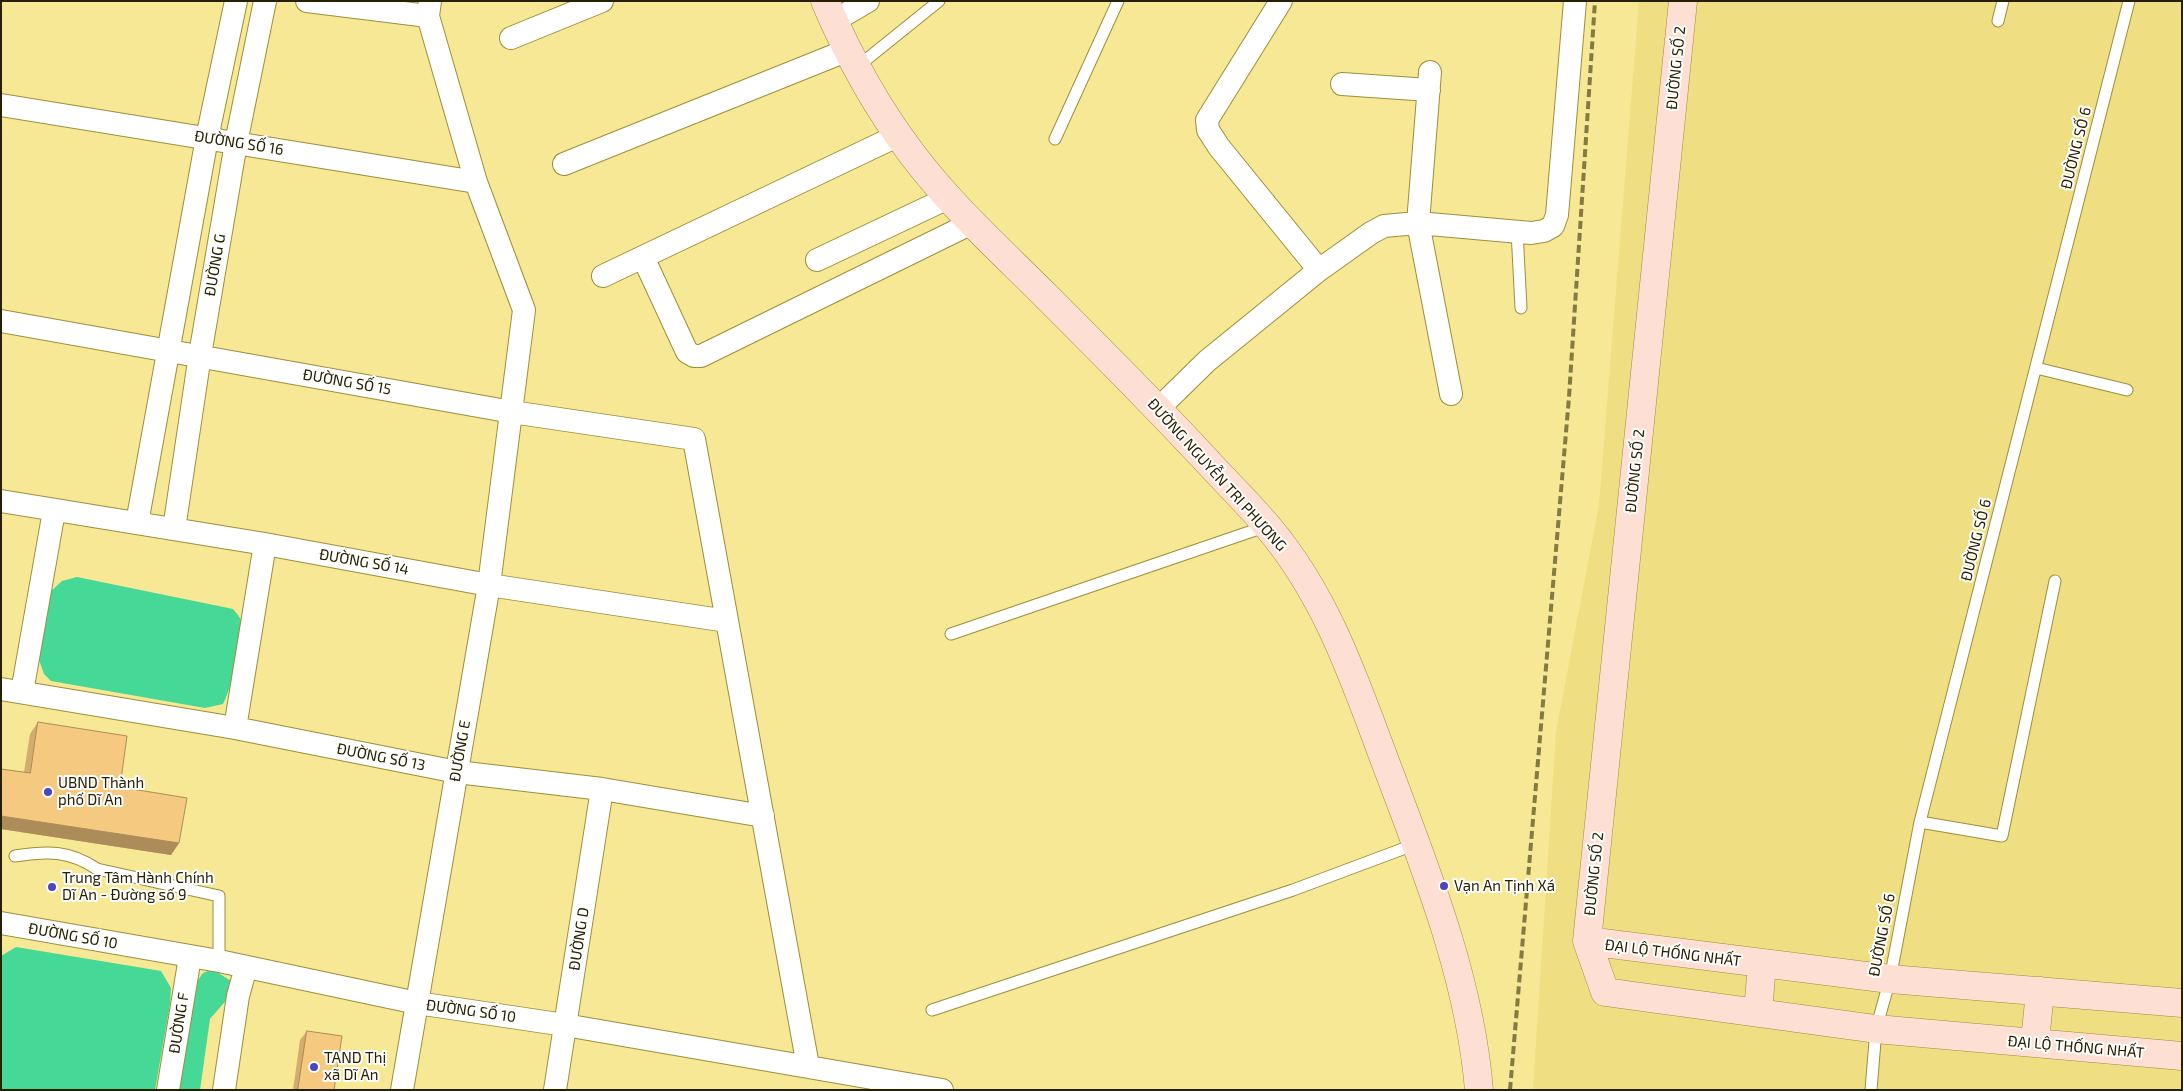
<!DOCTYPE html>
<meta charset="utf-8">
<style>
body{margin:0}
#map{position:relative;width:2183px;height:1091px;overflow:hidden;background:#f6e894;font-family:"Exo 2",sans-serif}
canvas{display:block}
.frame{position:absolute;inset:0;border:2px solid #262000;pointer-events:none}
</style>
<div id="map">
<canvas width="2183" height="1091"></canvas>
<div class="frame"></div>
</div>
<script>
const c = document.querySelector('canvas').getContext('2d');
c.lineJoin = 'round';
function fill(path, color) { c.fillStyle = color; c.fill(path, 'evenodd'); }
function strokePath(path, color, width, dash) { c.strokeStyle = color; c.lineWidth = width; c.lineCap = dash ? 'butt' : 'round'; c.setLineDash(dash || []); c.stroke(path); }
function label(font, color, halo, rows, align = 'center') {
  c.font = font + ' "Exo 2",sans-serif'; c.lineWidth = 4; c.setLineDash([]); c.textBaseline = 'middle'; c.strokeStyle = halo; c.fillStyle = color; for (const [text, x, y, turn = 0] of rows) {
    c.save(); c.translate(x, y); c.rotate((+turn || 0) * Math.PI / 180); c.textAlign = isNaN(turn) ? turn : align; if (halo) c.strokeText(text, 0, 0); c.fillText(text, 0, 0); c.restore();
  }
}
fill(new Path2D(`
 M1639,1H2182V1090H1533L1556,732L1599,505Z`), '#efdf82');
fill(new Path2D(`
 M77,577L233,609C238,615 242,619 243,627C245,640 230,691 223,704L205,708L51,681L44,674L39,660L50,592L62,581Z
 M16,947L161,971L171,988L170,1004L155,1090H1V956Z
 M208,971L217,972L231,981L229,997L210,1019L200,1090H177L196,983L203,973Z`), '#45d896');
const lane = new Path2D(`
 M1998,21L2003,1
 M857,67L939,1
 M1055,139L1118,1
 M1517,231L1521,308
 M2036,368L2127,390
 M951,634L1267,526
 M1920,822L2002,836L2055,581
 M15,856C47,851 69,850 97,869L219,896V961
 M932,1010L1293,890L1416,844
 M1871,1090L1876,1029L1890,979L1920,822L2129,1`);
const street = new Path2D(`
 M307,1L428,16
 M1281,1L1207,120L1208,130L1219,147L1319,270
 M834,21L868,1
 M511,38L602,1
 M1430,72L1418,223L1451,394
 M1342,84L1429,90
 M1,105L476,182
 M564,164L848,50
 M643,257L687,352L694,356H701L972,223
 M817,260L948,198
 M603,276L899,135
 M1,321L512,412L694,439L808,1066
 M1158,409L1207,361L1319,270L1371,233L1384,226L1418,223L1531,233L1544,231L1553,226L1557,215L1575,1
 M1,501L265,544L489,585L727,621
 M137,523L207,138L236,1
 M174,529L200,355L236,143L265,1
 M1,689L235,728L457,772L602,789L763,816
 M22,692L54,511
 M235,728L265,544
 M1,923L219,961L417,1003L565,1025L942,1090
 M168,1090L190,957
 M224,1090L238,996L246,967
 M402,1090L489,585L524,310L476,182L428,16L430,1
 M555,1090L602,789`);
const secondary = new Path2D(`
 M825,1C848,55 877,108 912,154C951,206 1000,250 1046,296C1100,350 1154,404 1206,460C1226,482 1248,503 1268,527C1330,600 1357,688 1391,777C1429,878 1470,981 1479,1090
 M1683,1L1587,941L1605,992L1876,1029L2182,1056
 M1587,941L1890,979L2182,1003
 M1758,1012L1762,964
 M2035,1042L2040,991`);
strokePath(lane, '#9d8f3b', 13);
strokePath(street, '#9d8f3b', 24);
strokePath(secondary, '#9d8f3b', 29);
strokePath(lane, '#fff', 11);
strokePath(street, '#fff', 22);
strokePath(secondary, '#fedfd4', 28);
strokePath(new Path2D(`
 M1510,1090L1569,397L1595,1`), '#847b43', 4, [8, 4]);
fill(new Path2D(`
 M38,722L120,787L179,843L171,855L1,829V769L24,772L30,734Z
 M307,1031L334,1090H293L300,1040Z`), '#d3ad6d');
fill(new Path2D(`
 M1,816L179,843L171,855L1,829Z`), '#ac8d59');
const building = new Path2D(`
 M38,722L127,736L120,787L187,798L179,843L1,816V769L30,773Z
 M307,1031L342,1036L334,1090H298Z`);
fill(building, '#f5c97f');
strokePath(building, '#ac8d59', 1);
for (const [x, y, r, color] of [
 [48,792,5,"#4d45bc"],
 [1444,886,5,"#4d45bc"],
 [52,887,5,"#4d45bc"],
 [314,1067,5,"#4d45bc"]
]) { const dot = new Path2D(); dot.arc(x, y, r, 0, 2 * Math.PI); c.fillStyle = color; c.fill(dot); strokePath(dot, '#fff', 2); }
label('15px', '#262000', '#fff', [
 ["ĐƯỜNG SỐ 2",1676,68,-84],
 ["ĐƯỜNG SỐ 16",239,143,9],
 ["ĐƯỜNG SỐ 6",2076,148,-76],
 ["ĐƯỜNG G",215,265,-80],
 ["ĐƯỜNG SỐ 15",347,382,10],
 ["ĐƯỜNG SỐ 2",1635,471,-84],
 ["ĐƯỜNG NGUYỄN TRI PHƯƠNG",1217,475,48],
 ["ĐƯỜNG SỐ 6",1976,540,-76],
 ["ĐƯỜNG SỐ 14",364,562,10],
 ["ĐƯỜNG E",460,751,-80],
 ["ĐƯỜNG SỐ 13",381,757,11],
 ["ĐƯỜNG SỐ 2",1594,874,-84],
 ["ĐƯỜNG SỐ 6",1882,935,-79],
 ["ĐƯỜNG SỐ 10",73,936,10],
 ["ĐƯỜNG D",579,939,-81],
 ["ĐẠI LỘ THỐNG NHẤT",1673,953,7],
 ["ĐƯỜNG SỐ 10",471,1011,8],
 ["ĐƯỜNG F",179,1023,-81],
 ["ĐẠI LỘ THỐNG NHẤT",2076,1047,5]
]);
label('15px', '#262000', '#fff', [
 ["UBND Thành",58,783],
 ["phố Dĩ An",58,800],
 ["Trung Tâm Hành Chính",62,878],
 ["Dĩ An - Đường số 9",62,895],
 ["Vạn An Tịnh Xá",1454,886],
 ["TAND Thị",324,1058],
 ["xã Dĩ An",324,1075]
], 'left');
</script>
